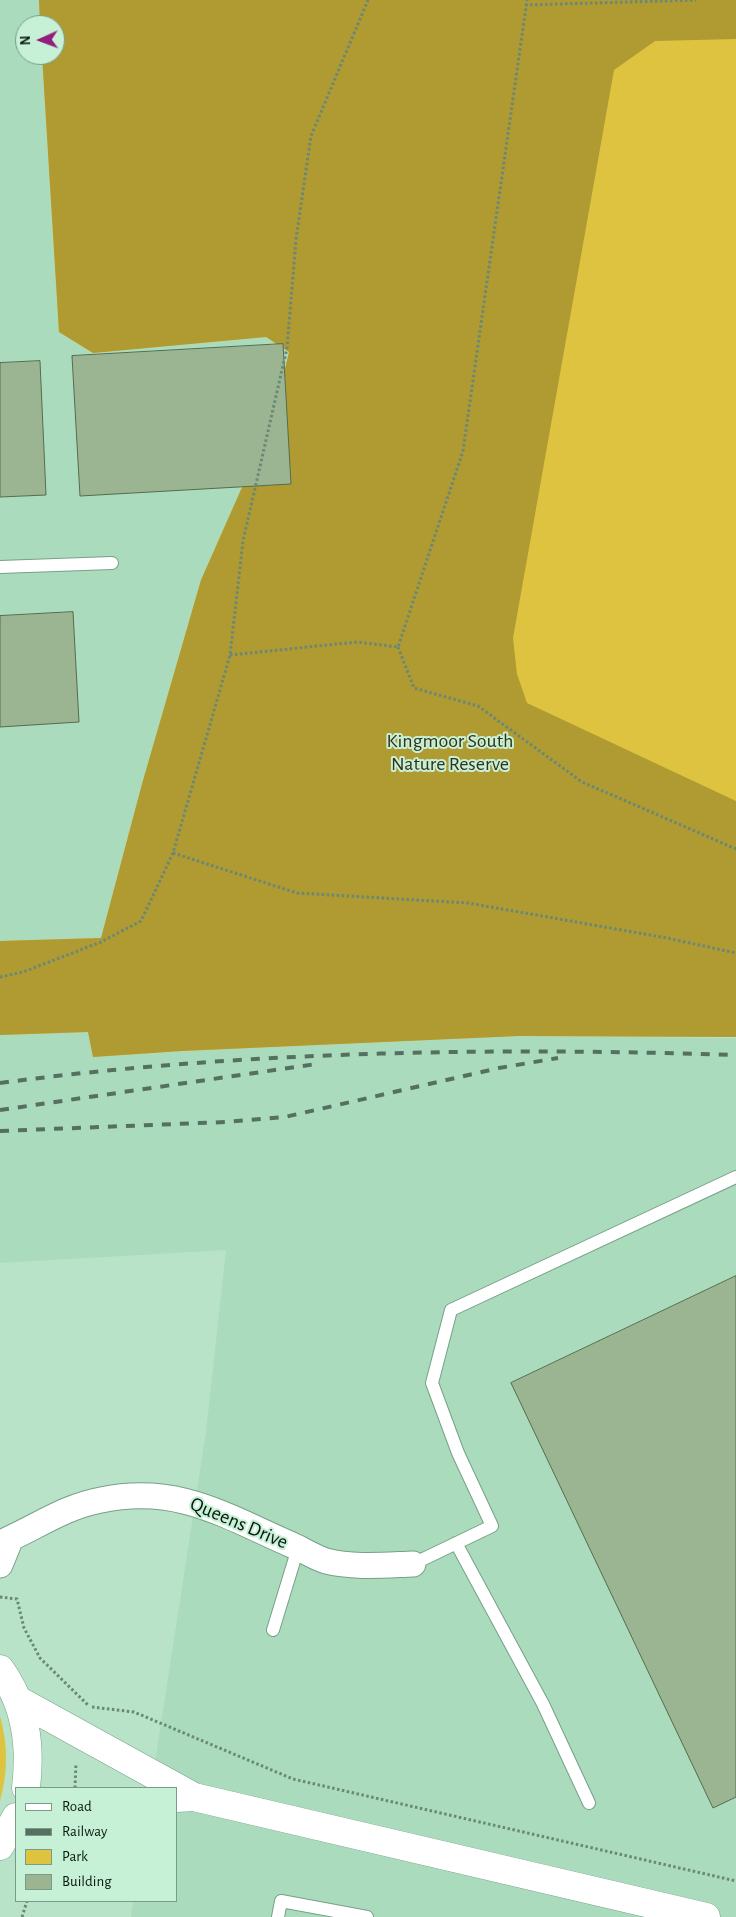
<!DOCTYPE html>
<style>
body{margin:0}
#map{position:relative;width:736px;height:1917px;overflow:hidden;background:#b9e3c9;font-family:"Alegreya Sans",sans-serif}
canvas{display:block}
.legend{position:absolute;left:15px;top:1787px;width:162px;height:115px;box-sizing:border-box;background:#c6f1d6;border:1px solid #7a9b87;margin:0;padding:6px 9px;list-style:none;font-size:15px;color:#091910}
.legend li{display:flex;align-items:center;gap:10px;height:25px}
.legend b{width:25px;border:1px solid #7a9b87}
.north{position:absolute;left:15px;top:15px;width:50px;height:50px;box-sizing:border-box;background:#c6f1d6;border:1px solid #7a9b87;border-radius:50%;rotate:268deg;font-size:14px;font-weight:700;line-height:20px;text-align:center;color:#091910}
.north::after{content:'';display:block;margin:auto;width:18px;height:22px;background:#931e7d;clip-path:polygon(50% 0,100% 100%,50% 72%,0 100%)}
</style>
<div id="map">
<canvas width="736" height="1917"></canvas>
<ul class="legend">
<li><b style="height:6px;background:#fff"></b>Road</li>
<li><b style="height:6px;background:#557060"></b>Railway</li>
<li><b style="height:14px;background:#dec340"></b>Park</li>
<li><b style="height:14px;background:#9bb592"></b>Building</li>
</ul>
<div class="north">N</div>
</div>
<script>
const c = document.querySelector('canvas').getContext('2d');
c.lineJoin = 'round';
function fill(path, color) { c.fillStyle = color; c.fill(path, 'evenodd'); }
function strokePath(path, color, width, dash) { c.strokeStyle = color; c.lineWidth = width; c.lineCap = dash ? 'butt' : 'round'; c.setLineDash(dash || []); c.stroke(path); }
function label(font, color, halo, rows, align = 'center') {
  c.font = font + ' "Alegreya Sans",sans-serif'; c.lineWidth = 4; c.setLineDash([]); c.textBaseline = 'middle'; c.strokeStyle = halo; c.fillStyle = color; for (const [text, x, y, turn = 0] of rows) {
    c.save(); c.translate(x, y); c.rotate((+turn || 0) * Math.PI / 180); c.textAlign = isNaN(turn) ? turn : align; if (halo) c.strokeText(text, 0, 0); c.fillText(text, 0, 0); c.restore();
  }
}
fill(new Path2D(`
 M0,0H39L40,25H25V55H42L59,332L93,353L266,337L289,352L274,415L201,580L142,784L101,939L0,941Z
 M88,1032L93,1057L182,1051L519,1036L736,1038V1917H131L133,1901H176V1788H151L206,1432L226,1250L0,1263V1035Z`), '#aadbbc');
fill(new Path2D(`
 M39,0H736V1037L519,1036L182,1051L93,1057L88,1032L0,1035V941L101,938L142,784L201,580L274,415L289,352L266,337L93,353L59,332L42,55H55V25H40Z
 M0,1716C8,1745 8,1771 0,1801Z`), '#dec340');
fill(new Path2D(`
 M39,0H736V39L655,41L614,70L513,638L517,674L527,703L736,801V1037L519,1036L182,1051L93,1057L88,1032L0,1035V941L101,938L142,784L201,580L274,415L289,352L266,337L93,353L59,332L42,55H55V25H40Z`), '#b09a32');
const building = new Path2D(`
 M283,344L291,484L80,496L72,356Z
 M40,361L46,495L0,497V363Z
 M73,612L79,722L0,727V616Z
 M736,1276V1797L713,1808L511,1383Z`);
fill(building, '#9bb592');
strokePath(building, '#556d4c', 1);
const lane = new Path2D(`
 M0,567L112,563
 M456,1543L543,1704L589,1803
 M413,1564L492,1526L458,1453L432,1383L451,1310L736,1177
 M273,1630L298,1548
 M278,1917L281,1901L367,1917`);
const street = new Path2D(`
 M0,1543C34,1529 63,1507 101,1500C178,1484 225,1516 292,1545C303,1550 314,1557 326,1561C353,1568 385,1565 413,1564
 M0,1565L11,1538`);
const highway = new Path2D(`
 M0,1669C26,1705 31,1745 26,1788
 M18,1700L194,1797
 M176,1798L194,1797L706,1917
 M0,1846L16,1817`);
strokePath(lane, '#77a087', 14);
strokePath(street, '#77a087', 27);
strokePath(highway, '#77a087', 29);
strokePath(new Path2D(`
 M525,5L696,0
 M398,647L414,688L478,706L582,782L736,849
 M230,655L357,642L398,647L463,451L527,0
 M173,853L297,893L468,903L667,938L736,953
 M0,977L23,972L101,942L141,921L173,853L230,655L243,541L287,348L296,239L311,136L368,0
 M0,1597L17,1599L24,1628L40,1658L88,1705
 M92,1707L134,1712L293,1779L736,1881
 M75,1788L76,1763
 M22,1917L27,1901`), '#698875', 3, [2.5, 2.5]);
strokePath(lane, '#fff', 12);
strokePath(street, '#fff', 25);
strokePath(highway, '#fff', 28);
strokePath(new Path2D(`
 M0,1083C240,1051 494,1047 736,1055
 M0,1110L316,1064
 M0,1131L226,1122L285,1117L499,1068L558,1058`), '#557060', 4, [9, 9]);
label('20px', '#35301a', '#c6f1d6', [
 ["Kingmoor South",450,741],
 ["Nature Reserve",450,764]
]);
label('20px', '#091910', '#c6f1d6', [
 ["Queens Drive",239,1523,23]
]);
</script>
